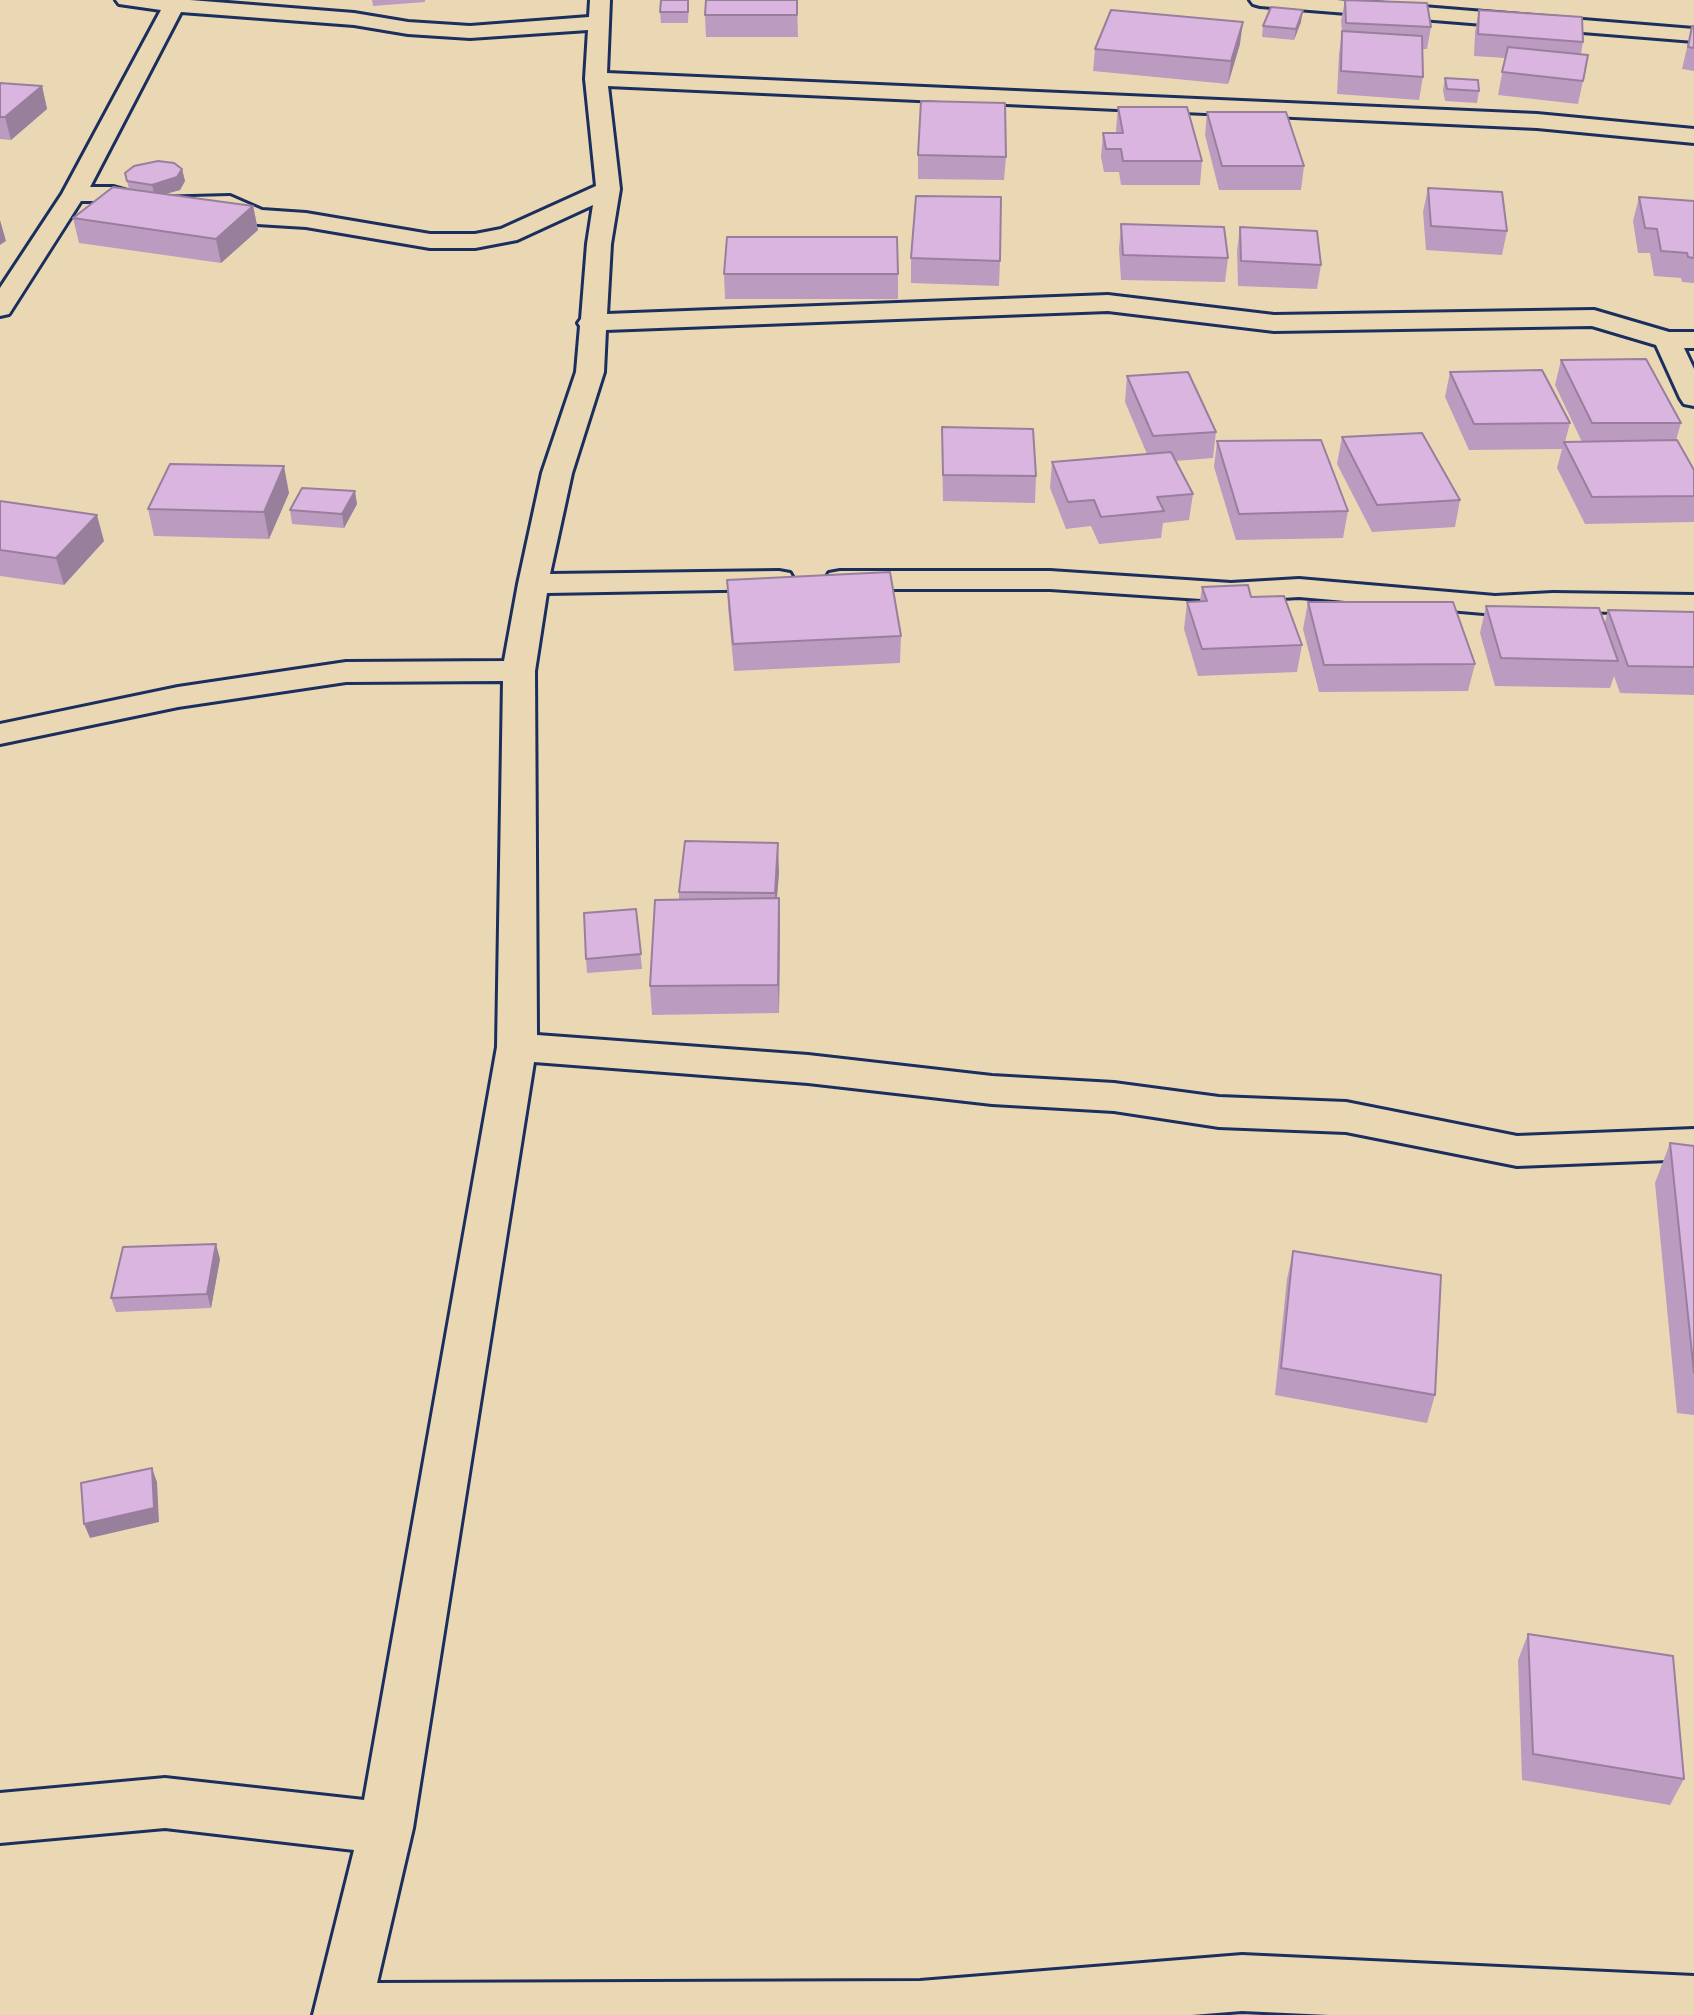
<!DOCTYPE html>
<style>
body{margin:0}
canvas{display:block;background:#ead8b5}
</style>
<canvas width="1694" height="2015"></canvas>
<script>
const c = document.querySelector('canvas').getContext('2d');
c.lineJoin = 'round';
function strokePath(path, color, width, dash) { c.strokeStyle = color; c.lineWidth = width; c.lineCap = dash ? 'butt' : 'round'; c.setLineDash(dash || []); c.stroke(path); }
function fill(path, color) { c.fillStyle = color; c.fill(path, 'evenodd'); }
const minor = new Path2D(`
 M116,0H190L354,13L408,22L470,26L589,17L590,0H610L607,73L1537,114L1694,129V143L1537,128L608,86L620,189L611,244L607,314L1108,295L1274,315L1594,310L1669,332H1694V348H1684L1694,369V406L1684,404L1680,398L1656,345L1592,326L1274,331L1108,311L606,330L604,372L572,473L550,574L779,571L790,573L794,580L790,587L779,589L547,593L535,671L537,1035L808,1055L992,1076L1114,1083L1219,1097L1346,1102L1517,1136L1694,1129V1159L1517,1166L1346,1132L1219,1127L1114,1111L992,1104L808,1083L534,1062L413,1828L377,1983L920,1981L1242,1955L1694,1976V2015H1329L1242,2011L1192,2015H313L354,1850L165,1828L0,1843V1793L165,1778L364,1800L497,1047L503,681L346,682L178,707L0,744V724L178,687L346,662L504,661L518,584L542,473L576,372L580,326L578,323L581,319L587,244L593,205L517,240L475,248H430L306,227L257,224L226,210L151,212L112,201H81L9,314L0,316V288L62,194L161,10L119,4ZM181,12L354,25L408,34L470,38L588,30L585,79L596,186L501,229L475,234H430L306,213L262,210L230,196L152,198L113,187H90Z
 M1250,0H1337L1694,29V41L1260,6L1253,4Z
 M840,571H1050L1231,583L1299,579L1495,596L1553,593L1694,595V613L1553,611L1495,614L1299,597L1231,601L1050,589H840L829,587L825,580L829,573Z`);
strokePath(minor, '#1b2f5e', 6);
fill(minor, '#ead8b5');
fill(new Path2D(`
 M372,0H425V2L373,6Z
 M661,0H689L688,23H661L660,12Z
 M797,0L798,37H706L705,15Z
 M1345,0L1431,27L1427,49H1423V77L1419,100L1337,94L1339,54L1342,32L1341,21Z
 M1479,10L1583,42L1581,54L1583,81L1578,104L1498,95L1505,58L1474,56L1475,32Z
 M1301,22L1294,40L1262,37L1263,26Z
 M1692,26H1694V71L1682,69Z
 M1240,44L1228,84L1093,71L1095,49Z
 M1445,78L1479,91L1477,103L1445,101L1443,90Z
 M0,83L42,86L47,109L11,140L0,139Z
 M1118,107L1202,161L1200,185H1121L1119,172H1104L1101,157L1103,133H1117L1116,130Z
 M1207,112L1304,166L1301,190H1219L1205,135Z
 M918,155L1006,157L1004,180L918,179Z
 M182,169L185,181L180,190L165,194L253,206L258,230L221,263L79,243L73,218L129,189L125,173Z
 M1428,188L1507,231L1502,255L1426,250L1423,212Z
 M1639,197L1694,201V283L1682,282L1681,278L1654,276L1650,253H1638L1633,221Z
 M1121,224L1228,258L1225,282L1121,280L1119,249Z
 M1240,227L1321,265L1317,289L1238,286L1237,251Z
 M911,258L1000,261L999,286L911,283Z
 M724,274H898V299H725Z
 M1561,360L1681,423L1676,440L1694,470V522L1585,524L1557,468L1562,449L1469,450L1445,397L1450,372L1570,423L1565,442H1582L1555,385Z
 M1127,376L1216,432L1213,458L1175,461L1193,494L1189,520L1163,523L1161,538L1099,544L1091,526L1066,529L1050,488L1052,462L1147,454L1125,402Z
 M942,427L1036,476L1035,503L943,501L942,454Z
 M1342,437L1460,500L1455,527L1372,532L1337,464Z
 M1217,441L1348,511L1343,538L1236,540L1214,467Z
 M289,493L269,539L154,536L148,509Z
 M0,501L104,541L64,585L0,576Z
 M357,504L344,528L292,524L290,510Z
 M727,580L901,636L900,663L734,671L728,607Z
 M1202,587L1251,597L1302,645L1297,672L1198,676L1184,629L1187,602L1200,601Z
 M1308,602L1475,664L1468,691L1319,692L1303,629Z
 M1486,606L1605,622L1608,610L1694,612V695L1620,693L1614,676L1610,688L1495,686L1480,633Z
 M779,872L777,898H779L780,926L779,1013L652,1015L650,986L679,899V892Z
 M636,909L642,969L587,973L586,959Z
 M1670,1143L1694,1146V1415L1677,1413L1655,1183Z
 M1293,1251L1435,1395L1427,1423L1275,1395L1287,1279Z
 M220,1259L211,1308L116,1312L111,1298Z
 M1528,1634L1684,1779L1670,1805L1522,1780L1518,1660Z`), '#bb9cc0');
fill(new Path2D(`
 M1303,10L1301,22L1294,40L1296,29Z
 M1243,22L1240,44L1228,84L1231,61Z
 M42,86L47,109L11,140L5,117Z
 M182,169L185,181L180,190L155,197L152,185Z
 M253,206L258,230L221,263L216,239Z
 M0,220L6,241L0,245Z
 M284,466L289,493L269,539L264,512Z
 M355,491L357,504L344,528L342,514Z
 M97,515L104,541L64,585L56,558Z
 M778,843L779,872L775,921V893Z
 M779,898L780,926L779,1013L778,985Z
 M216,1244L220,1259L211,1308L207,1294Z
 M152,1468L157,1482L159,1522L90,1538L84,1524Z`), '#987f9c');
const building = new Path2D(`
 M661,0H688V12H660Z
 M706,0H797V15H705Z
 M1345,0L1427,3L1431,27L1346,23Z
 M1271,7L1303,10L1296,29L1263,26Z
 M1111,10L1243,22L1231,61L1095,49Z
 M1479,10L1582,17L1583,42L1478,34Z
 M1692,26H1694V48L1688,47Z
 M1342,31L1422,36L1423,77L1341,71Z
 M1508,47L1588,55L1583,81L1502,72Z
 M1445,78L1478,80L1479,91L1447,89Z
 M0,83L42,86L5,117H0Z
 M921,101L1005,103L1006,157L918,155Z
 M1118,107H1187L1202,161H1123L1121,149H1106L1103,133H1123Z
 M1207,112H1286L1304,166H1222Z
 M158,161L174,163L182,169L177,177L152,185L127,181L125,173L134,166Z
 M113,187L253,206L216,239L73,218Z
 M1428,188L1502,192L1507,231L1431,226Z
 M916,196L1001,197L1000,261L911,258Z
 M1639,197L1694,201V258L1688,257L1687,253L1661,251L1657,229L1645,228Z
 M1121,224L1224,227L1228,258L1123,255Z
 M1240,227L1317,231L1321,265L1241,261Z
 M727,237H897L898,274H724Z
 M1646,359L1681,423H1592L1561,360Z
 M1542,370L1570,423L1474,424L1450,372Z
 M1188,372L1216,432L1153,436L1127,376Z
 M942,427L1033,429L1036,476L943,475Z
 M1422,433L1460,500L1377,505L1342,437Z
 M1321,440L1348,511L1239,514L1217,441Z
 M1677,440L1694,470V496L1592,497L1564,442Z
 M1171,452L1193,494L1157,497L1164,511L1101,517L1094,500L1068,502L1052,462Z
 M170,464L284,466L264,512L148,509Z
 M302,488L355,491L342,514L290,510Z
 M0,501L97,515L56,558L0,550Z
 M890,572L901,636L733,644L727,580Z
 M1248,585L1251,597L1284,596L1302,645L1202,649L1187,602L1207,601L1202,587Z
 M1308,602H1453L1475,664L1324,665Z
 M1486,606L1599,608L1618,661L1501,658Z
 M1608,610L1694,612V667L1628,666Z
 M685,841L778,843L775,893L679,892Z
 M779,898L778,985L650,986L655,900Z
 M636,909L641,954L586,959L584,913Z
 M1670,1143L1694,1146V1373Z
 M216,1244L207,1294L111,1298L123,1247Z
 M1293,1251L1441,1275L1435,1395L1281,1368Z
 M152,1468L154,1508L84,1524L81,1483Z
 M1528,1634L1673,1656L1684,1779L1533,1754Z`);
fill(building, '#d9b5df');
strokePath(building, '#987f9c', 2);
</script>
